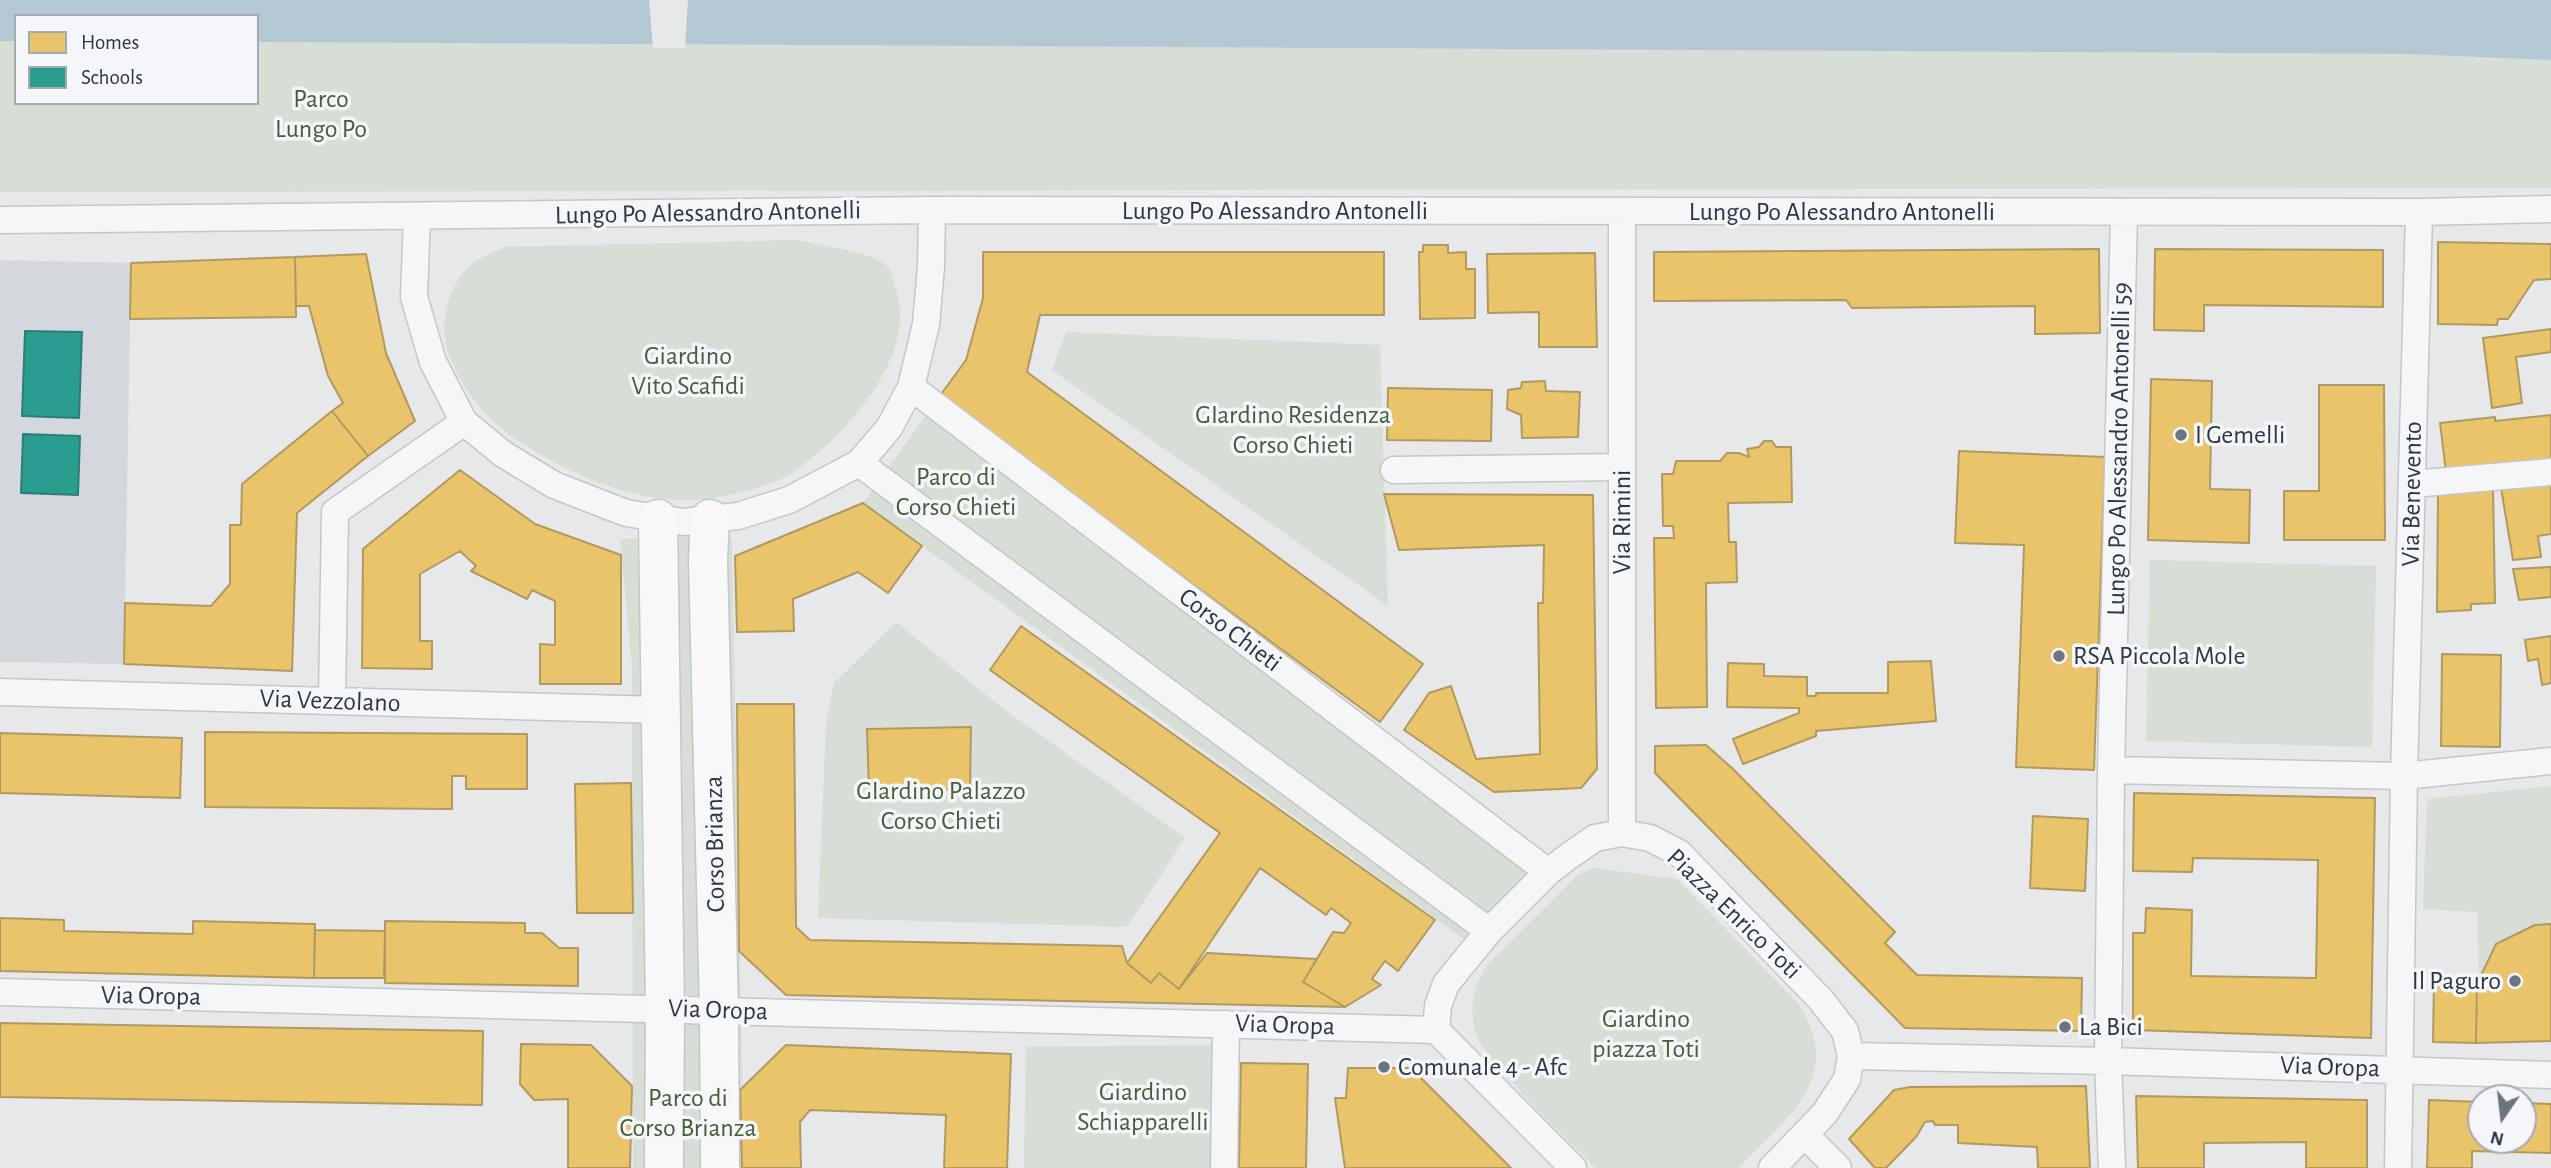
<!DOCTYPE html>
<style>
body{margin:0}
#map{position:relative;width:2551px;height:1168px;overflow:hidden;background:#e6e8ea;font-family:"Alegreya Sans",sans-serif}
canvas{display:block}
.legend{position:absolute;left:14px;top:14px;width:245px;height:91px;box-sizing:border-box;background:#f4f6f9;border:2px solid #a4aab1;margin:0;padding:9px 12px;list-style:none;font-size:21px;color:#2b3744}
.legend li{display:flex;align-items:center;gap:14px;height:35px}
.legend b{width:35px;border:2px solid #a4aab1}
.north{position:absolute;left:2467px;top:1084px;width:70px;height:70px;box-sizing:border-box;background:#f4f6f9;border:2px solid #a4aab1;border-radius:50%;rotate:194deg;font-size:19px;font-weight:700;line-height:28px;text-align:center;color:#2b3744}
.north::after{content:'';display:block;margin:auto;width:24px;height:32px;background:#6c757e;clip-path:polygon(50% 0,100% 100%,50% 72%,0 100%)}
</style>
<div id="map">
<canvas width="2551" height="1168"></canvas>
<ul class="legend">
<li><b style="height:19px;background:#e9c46a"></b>Homes</li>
<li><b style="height:19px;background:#2a9d8f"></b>Schools</li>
</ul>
<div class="north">N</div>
</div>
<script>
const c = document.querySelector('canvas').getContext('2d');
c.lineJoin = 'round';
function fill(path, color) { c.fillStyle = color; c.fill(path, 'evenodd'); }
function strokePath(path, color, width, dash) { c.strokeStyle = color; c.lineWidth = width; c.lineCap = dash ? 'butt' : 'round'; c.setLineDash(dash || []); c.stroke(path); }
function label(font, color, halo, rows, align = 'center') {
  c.font = font + ' "Alegreya Sans",sans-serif'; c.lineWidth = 7; c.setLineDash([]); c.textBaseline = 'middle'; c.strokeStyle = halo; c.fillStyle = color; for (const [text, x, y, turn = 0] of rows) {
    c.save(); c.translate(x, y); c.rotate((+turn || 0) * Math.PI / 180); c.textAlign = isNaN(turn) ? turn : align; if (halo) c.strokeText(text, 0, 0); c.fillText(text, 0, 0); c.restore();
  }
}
fill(new Path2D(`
 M0,260L131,263L124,664L0,662Z`), '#d4d8dd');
fill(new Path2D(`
 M0,41H16V103H257V42L2405,54L2551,60V188L0,192Z
 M797,240C817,245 876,252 888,267C892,272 893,281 895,287C921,355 841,442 787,476C771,486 715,500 695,500C647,502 596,485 554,462C506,436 473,411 451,360C437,329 446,286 472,264C481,256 495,252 505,247Z
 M1066,332L1380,345L1388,606L1052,370Z
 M939,397L1548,872L1473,946L863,503Z
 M657,537L732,538L744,1168H633L632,665L620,539Z
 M2150,560L2376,566L2372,747L2146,741Z
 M896,622L1001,707L1185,838L1127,927L818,918L826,723L834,683Z
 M2551,786V924L2535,925L2496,944L2479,977L2477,912L2423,909L2427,799Z
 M1593,868L1677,879L1798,1003C1846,1078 1788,1116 1739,1168H1596C1573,1144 1480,1057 1475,1031C1469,1007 1474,985 1487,965L1578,875Z
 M1213,1045L1211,1168H1024L1026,1047Z`), '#d7ded6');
fill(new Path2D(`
 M0,0H2551V60L2405,54L257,42V16H16V41H0Z`), '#b4c8d4');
fill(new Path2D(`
 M649,0H688L685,48H653Z`), '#e6e8ea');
const homes = new Path2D(`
 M2438,242L2551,244V279L2534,280L2508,319H2498L2497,325L2438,324Z
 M1423,245H1448V253L1466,252V269H1475V318L1420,319L1419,252H1423Z
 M2099,249L2100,333L2035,334V306L1852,308L1846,300L1654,301V252Z
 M2155,249L2383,250V307L2204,305V331L2154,330Z
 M983,252H1384V315H1040L1027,372L1423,664L1380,722L939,397L966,360L983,298Z
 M1595,253L1597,347H1539V312L1488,313L1487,254Z
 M366,254L386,353L415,421L368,456L332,411L343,403L328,376L309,306H296L295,257Z
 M295,257L296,317L130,319L131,263Z
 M2551,329V352L2516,357L2522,403L2492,408L2483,338Z
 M2151,379L2212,381L2210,489L2250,490L2249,543L2148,540Z
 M1545,381L1546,391L1580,392L1578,437L1522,438L1521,415L1507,409L1508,390L1521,388L1522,382Z
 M2319,385H2384L2385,540H2284V491H2319Z
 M1388,388L1492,390L1491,441L1387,440Z
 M332,411L368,456L297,513L292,671L124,664L125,603L211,606L230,584V525H241L242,484Z
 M2551,415V460L2446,472L2440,423L2495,417V421Z
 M1764,441H1772L1776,447H1791L1792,502L1728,503L1729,542H1736L1737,582L1706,583L1707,707L1656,708L1654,538H1674L1673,526H1663L1662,474H1673L1676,461H1720L1727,453H1739L1749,457L1747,449L1759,447Z
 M1959,451L2105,457L2094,770L2016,767L2024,545L1955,543Z
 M460,470L535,524L621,555V684H540V644L555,645V601L532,590L527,599L471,571L476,566L460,551L420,574V641H432V669L362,668L363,549Z
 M2551,484V534L2538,536L2541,557L2513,560L2501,488Z
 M2493,487L2495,603L2471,604V610L2437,612L2438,492Z
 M1384,494L1593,495L1597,769L1581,788L1494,792L1404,730L1429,693L1451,686L1476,759L1540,754L1538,603H1543L1544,545L1399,550Z
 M863,503L922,546L888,593L858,572L793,599L794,631L737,632L735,556Z
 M2551,567V597L2519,600L2513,569Z
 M1021,626L1435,920L1398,971L1385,961L1372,979L1381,985L1345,1007L1303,982L1333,932L1344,933L1351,923L1331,908L1326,915L1260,868L1179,989L1159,973L1151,983L1127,963L1220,833L990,670Z
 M2551,636V683L2542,685L2538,659L2528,661L2525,640Z
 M2442,654L2501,655L2500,747L2441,746Z
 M1931,661L1936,721L1816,731V736L1743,764L1733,739L1799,713V708L1727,707L1728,663L1764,664V676L1807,677V696H1816V693H1888V662Z
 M737,704H794L796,927L810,940L1122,946L1127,963L1151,983L1159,973L1179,989L1207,953L1317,959L1303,982L1345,1007L786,995L739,951Z
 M971,727L970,789L869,791L867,729Z
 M205,732L527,734V789H466V776H452V809L205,807Z
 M0,733L182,738L180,798L0,793Z
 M1706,745L1732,768L1895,932L1885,943L1917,975L2082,978L2081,1031L1905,1028L1655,773V746Z
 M631,783L633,913H577L575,784Z
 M2134,793L2375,798L2371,1038L2133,1030V933H2145L2146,908L2192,910L2191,976L2316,978L2318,860L2193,858L2192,872L2133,871Z
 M2033,816L2088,819L2085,891L2030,888Z
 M0,918L64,920V931L193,934V921L315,924L314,978L0,971Z
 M385,921L525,923V933H542L559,948H578V986L385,983Z
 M2551,924V1041L2476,1043L2477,984L2496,944L2535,925Z
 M315,930L385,931L384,978H314Z
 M2434,978L2463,979V984H2477L2476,1043L2433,1042Z
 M0,1023L483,1031L482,1105L0,1097Z
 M521,1044L591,1045L632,1086L630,1168H568V1099L534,1100L520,1084Z
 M786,1045L1011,1054L1007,1168H944L946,1115L810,1110L800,1122L801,1168H742L740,1090Z
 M1241,1063L1308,1064L1306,1168H1239Z
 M1348,1068H1411L1511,1168H1345L1335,1098H1346Z
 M2086,1086L2090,1168H2038L2037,1147L1958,1143V1125H1935L1933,1121L1925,1122L1916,1137L1886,1168H1875L1849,1139L1894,1090L1910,1087Z
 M2136,1096L2367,1100V1168H2306V1142L2204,1143V1168H2138Z
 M2429,1100L2481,1102V1140H2523V1103L2551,1104V1153L2472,1151V1168H2427Z`);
fill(homes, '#e9c46a');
strokePath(homes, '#b09a5f', 2);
const schools = new Path2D(`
 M25,331L82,332L79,418L22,416Z
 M23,434L80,436L78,495L21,493Z`);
fill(schools, '#2a9d8f');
strokePath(schools, '#2a7e78', 2);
const street = new Path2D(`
 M417,216L414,297L433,362L464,422L503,454L554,485L626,513L684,522L738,516L789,500L859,463L889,428L911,387L926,324L931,267L932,210
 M0,220L932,210L2419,212L2551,209
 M911,387L1548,872
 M859,463L1489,931
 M1394,470L1622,467
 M2412,484L2551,472
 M0,692L660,710
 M332,701L335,512L464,422
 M2111,770L2404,776L2551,761
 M1622,833V212
 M0,992L1436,1030
 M1851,1056L2108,1061L2551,1075
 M1805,1135L1838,1168
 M1224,1168L1226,1024
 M1573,1168L1436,1030L1438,1006L1446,984L1489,931L1548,872L1569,856L1595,838L1622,833L1650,838L1679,853L1821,1000L1845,1031L1851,1056L1847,1079L1825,1113L1772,1168
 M2112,1168L2108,1061L2111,770L2124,212
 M2398,1168L2404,776L2419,212`);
const secondary = new Path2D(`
 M658,519L665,1009L664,1168
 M710,519L708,560L719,1010L720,1168`);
strokePath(street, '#c4c6c8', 29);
strokePath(secondary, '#c4c6c8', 41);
strokePath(street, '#f5f6f7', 26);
strokePath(secondary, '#f8f8f8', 38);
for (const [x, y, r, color] of [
 [2181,435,7,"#6c757e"],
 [2059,656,7,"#6c757e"],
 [2515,981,7,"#6c757e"],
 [2065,1027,7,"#6c757e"],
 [1384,1067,7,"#6c757e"]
]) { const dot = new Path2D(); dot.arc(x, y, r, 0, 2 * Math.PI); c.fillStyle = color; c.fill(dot); strokePath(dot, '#f4f6f9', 2.5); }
label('26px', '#446038', '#f4f6f9', [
 ["Parco",321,99],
 ["Lungo Po",321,129],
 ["Giardino",688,356],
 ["Vito Scafidi",688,386],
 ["GIardino Residenza",1293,415],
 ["Corso Chieti",1293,445],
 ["Parco di",956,477],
 ["Corso Chieti",956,507],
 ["GIardino Palazzo",941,791],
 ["Corso Chieti",941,821],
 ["Giardino",1646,1019],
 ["piazza Toti",1646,1049],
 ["Giardino",1143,1092],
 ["Schiapparelli",1143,1122],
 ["Parco di",688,1098],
 ["Corso Brianza",688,1128]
]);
label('26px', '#2b3744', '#f4f6f9', [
 ["Lungo Po Alessandro Antonelli",1275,211],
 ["Lungo Po Alessandro Antonelli",1842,212],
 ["Lungo Po Alessandro Antonelli",708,213,-1],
 ["Lungo Po Alessandro Antonelli 59",2119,449,-89],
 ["Via Benevento",2412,494,-89],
 ["Via Rimini",1622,522,-90],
 ["Corso Chieti",1230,630,37],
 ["Via Vezzolano",330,701,2],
 ["Corso Brianza",715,844,-91],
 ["Piazza Enrico Toti",1734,914,44],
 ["Via Oropa",151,996,1],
 ["Via Oropa",718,1010,2],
 ["Via Oropa",1285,1025,2],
 ["Via Oropa",2330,1067,2]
]);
label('26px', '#2b3744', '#f4f6f9', [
 ["I Gemelli",2195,435],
 ["RSA Piccola Mole",2073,656],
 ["Il Paguro",2501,981,"right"],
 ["La Bici",2079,1027],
 ["Comunale 4 - Afc",1398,1067]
], 'left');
</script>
